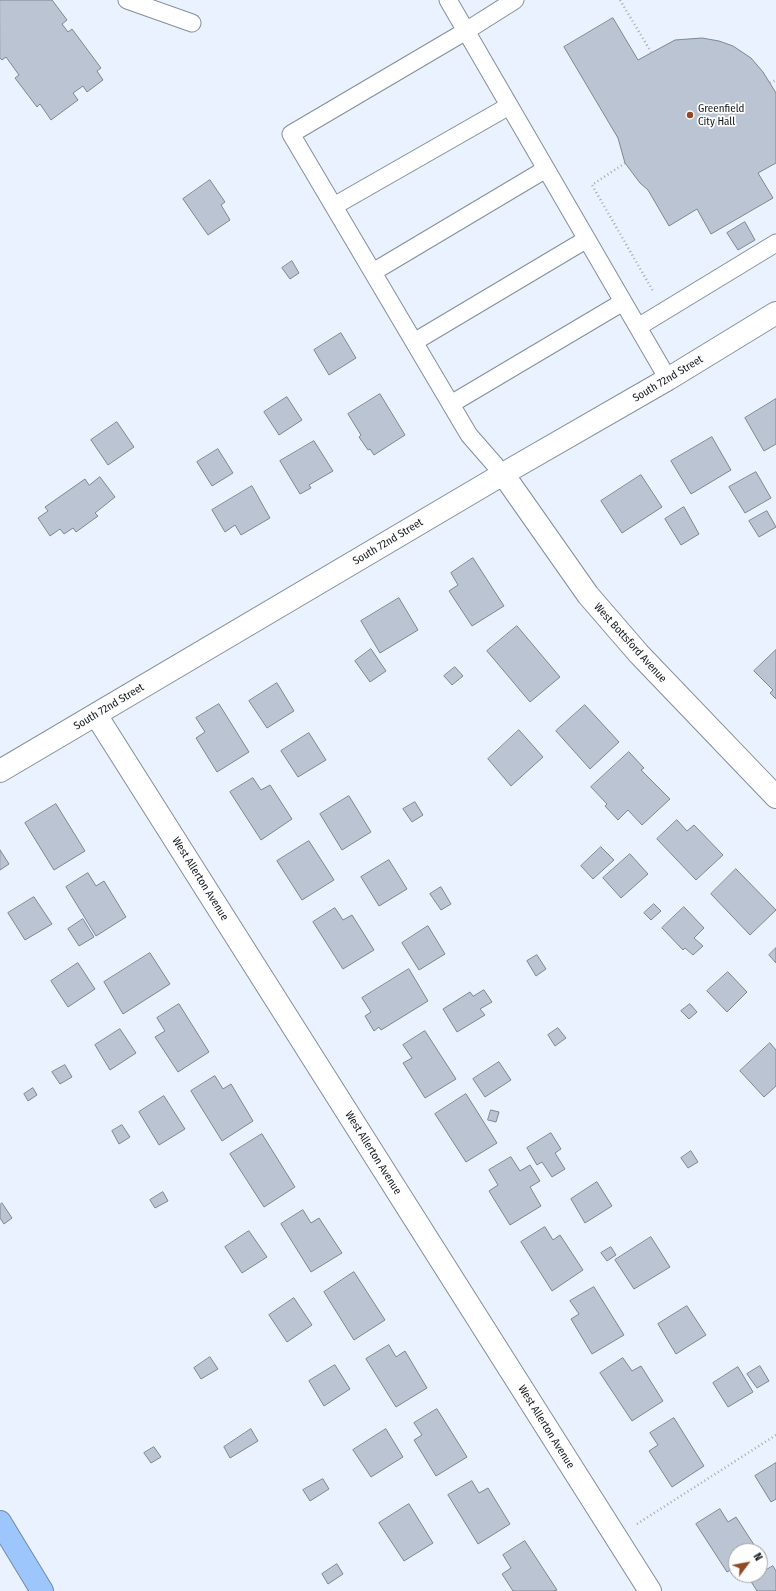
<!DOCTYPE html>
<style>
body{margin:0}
#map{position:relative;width:776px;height:1591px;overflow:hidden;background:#e9f2fe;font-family:"Fira Sans Condensed",sans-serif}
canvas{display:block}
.north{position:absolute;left:728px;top:1543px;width:40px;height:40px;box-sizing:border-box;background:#fefefe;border:1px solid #a0a2a4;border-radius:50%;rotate:58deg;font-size:11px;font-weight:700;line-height:16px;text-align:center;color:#13171c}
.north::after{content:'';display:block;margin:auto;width:14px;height:18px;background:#924a26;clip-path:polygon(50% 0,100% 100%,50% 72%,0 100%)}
</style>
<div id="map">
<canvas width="776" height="1591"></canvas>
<div class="north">N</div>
</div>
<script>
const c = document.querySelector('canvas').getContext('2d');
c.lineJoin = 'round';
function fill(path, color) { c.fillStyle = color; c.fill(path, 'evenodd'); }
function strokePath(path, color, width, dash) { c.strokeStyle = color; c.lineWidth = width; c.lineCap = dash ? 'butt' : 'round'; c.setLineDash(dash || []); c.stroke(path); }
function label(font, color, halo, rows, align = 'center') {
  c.font = font + ' "Fira Sans Condensed",sans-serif'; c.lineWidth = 3.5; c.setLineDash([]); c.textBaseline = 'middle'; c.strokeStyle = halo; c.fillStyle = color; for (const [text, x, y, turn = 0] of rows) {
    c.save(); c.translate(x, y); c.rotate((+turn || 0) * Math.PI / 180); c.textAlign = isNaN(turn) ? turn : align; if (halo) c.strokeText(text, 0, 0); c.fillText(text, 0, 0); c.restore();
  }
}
const building = new Path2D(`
 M0,0H52L67,20L62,24L68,32L72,29L101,68L97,71L103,80L87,92L83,86L73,93L78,100L51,120L40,104L37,107L15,78L19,75L6,57L2,60L0,58Z
 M613,18L638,60L675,40L702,38L719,41L733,46L751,58L763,72L776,93V163L758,173L773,198L711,234L697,209L669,226L648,190L640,183L625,163L618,138L564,47Z
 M210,180L225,202L221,205L230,220L208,235L183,199Z
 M745,222L755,240L738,250L727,233Z
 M292,261L299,273L290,279L282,268Z
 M341,333L356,358L329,375L314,350Z
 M380,394L405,435L374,455L370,449L368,450L359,437L361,435L348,414Z
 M287,397L302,420L279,435L264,412Z
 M776,399V444L764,451L745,418Z
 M117,422L134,447L108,465L91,440Z
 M712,437L731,470L691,494L671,461Z
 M314,441L333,471L309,485L311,488L300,494L280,461Z
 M218,449L233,473L212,486L197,462Z
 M756,472L771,498L745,513L729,487Z
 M641,475L662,507L622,533L601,501Z
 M100,477L115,497L95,513L98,516L76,532L73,528L64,534L60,529L50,536L38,518L48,511L45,507L85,479L89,485Z
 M252,486L270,518L241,535L235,525L225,532L212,510Z
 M684,507L699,534L681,545L665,519Z
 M767,511L776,527L759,537L749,521Z
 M473,558L504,606L472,626L449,591L458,585L451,573Z
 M399,598L418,630L380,653L361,621Z
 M517,626L560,677L530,702L487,651Z
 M371,649L386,671L370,682L355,661Z
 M776,650V699L770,693L773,690L754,671Z
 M455,667L463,676L452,685L444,676Z
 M277,683L294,711L267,728L249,701Z
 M219,704L249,752L217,772L196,738L205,732L196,718Z
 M585,705L619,742L590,769L556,731Z
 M519,730L543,757L511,786L488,759Z
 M309,733L326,760L298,777L281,751Z
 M629,752L644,768L641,770L670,799L642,825L628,810L618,820L605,806L607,804L591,787Z
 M253,778L261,790L270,785L292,819L261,840L230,792Z
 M349,796L371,832L342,850L320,814Z
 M415,802L423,815L412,822L403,809Z
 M56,804L85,851L54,870L25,823Z
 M677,820L687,831L694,825L723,855L696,880L657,839Z
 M309,841L334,880L302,900L277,861Z
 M601,847L614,860L593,879L581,866Z
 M0,850L9,864L0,870Z
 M630,854L648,874L621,898L603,878Z
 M389,860L407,889L379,906L361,877Z
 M736,869L776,910L750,935L711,894Z
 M88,873L96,886L104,881L126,917L96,936L66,887Z
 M441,887L451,904L441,910L430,894Z
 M34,897L52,924L25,940L8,913Z
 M654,904L661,911L651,920L644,913Z
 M684,907L704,928L694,938L703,946L693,955L685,948L683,950L662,928Z
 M335,908L343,920L352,915L374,950L343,969L313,922Z
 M83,919L94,937L79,946L68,929Z
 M428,926L445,954L419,970L402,943Z
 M776,948V963L769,955Z
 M150,953L170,984L123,1014L104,982Z
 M537,955L546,969L536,976L527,961Z
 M78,963L95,989L68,1007L51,981Z
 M409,969L428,1001L381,1030L379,1027L374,1031L365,1016L371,1012L362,998Z
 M728,972L747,992L727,1012L707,991Z
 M484,990L492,1002L480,1009L485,1015L457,1032L443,1009L470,992L473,996Z
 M179,1004L209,1052L178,1072L155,1037L165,1031L157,1018Z
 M690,1004L697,1012L689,1019L681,1011Z
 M558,1028L566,1038L555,1046L548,1035Z
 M120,1029L136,1053L110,1070L95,1045Z
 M425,1031L456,1079L425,1098L403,1063L412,1058L403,1045Z
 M770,1043L776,1050V1086L764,1097L740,1071Z
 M499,1062L511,1080L485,1097L473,1079Z
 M65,1065L72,1077L60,1084L52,1072Z
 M215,1076L223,1089L231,1084L253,1121L222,1141L191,1091Z
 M33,1088L37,1095L28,1101L24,1094Z
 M466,1094L497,1143L466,1162L435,1114Z
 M164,1096L185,1129L159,1145L139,1112Z
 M491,1110L499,1112L496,1122L488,1120Z
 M122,1125L130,1137L119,1144L112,1131Z
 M551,1133L561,1149L555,1153L565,1169L552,1177L542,1162L537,1165L527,1148Z
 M262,1134L295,1187L264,1207L230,1154Z
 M691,1151L698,1162L688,1168L681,1158Z
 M511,1157L520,1171L530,1165L540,1181L530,1187L541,1206L510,1225L489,1191L498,1185L489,1170Z
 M597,1182L612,1206L585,1223L571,1199Z
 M163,1192L168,1201L155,1208L150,1200Z
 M2,1203L12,1218L4,1224L0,1218V1205Z
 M303,1210L311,1223L319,1218L342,1253L311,1272L281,1224Z
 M545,1227L553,1240L560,1235L583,1270L552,1291L521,1242Z
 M249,1231L267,1257L242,1273L225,1247Z
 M651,1237L670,1267L634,1289L615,1260Z
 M611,1247L616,1255L607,1261L601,1253Z
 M354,1272L385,1320L354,1340L324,1292Z
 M594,1287L624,1335L592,1354L571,1319L579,1314L570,1301Z
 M294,1298L312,1325L287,1342L269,1315Z
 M687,1306L706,1335L676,1354L658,1324Z
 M389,1345L396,1357L405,1351L427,1388L396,1407L366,1359Z
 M210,1357L218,1369L201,1379L194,1368Z
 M623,1358L632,1371L641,1366L663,1401L632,1421L600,1373Z
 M335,1365L350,1389L324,1406L309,1381Z
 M760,1366L769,1381L757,1388L747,1374Z
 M738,1367L753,1392L728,1407L713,1383Z
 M437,1409L467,1457L436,1476L414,1440L422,1435L414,1423Z
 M674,1418L704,1466L672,1487L649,1451L658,1445L650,1433Z
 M251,1429L258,1441L230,1458L224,1447Z
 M386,1429L403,1457L371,1477L353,1450Z
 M154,1447L161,1457L151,1463L144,1453Z
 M776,1463V1499L771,1502L755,1476Z
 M323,1479L329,1489L310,1501L303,1490Z
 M472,1481L479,1493L488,1488L510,1524L478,1544L448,1495Z
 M409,1504L433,1543L404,1561L379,1523Z
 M720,1509L728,1522L736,1517L758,1551H736V1567L727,1572L696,1524Z
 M525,1541L557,1590L554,1591H513L502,1574L511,1568L503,1555Z
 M337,1564L343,1574L328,1584L322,1574Z
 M773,1566L776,1571V1591H757L750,1580Z`);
fill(building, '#bac4d3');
strokePath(building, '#7d8794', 1);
const lane = new Path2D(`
 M127,0L192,23
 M448,0L668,379
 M334,206L509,106
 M373,272L546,169
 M638,327L776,243
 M414,342L587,239
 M451,404L623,302
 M503,474L469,435L291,134L466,31L515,0`);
const street = new Path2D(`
 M503,474L588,595L639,654L776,797
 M96,715L650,1591
 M0,771L503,474L668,379L776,313`);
const highway = new Path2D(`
 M0,1522L42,1591`);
strokePath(lane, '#848e9c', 19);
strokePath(street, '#848e9c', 24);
strokePath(highway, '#6d89ae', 24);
strokePath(new Path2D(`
 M620,0L651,52
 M770,83L776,80
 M625,163L592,185L653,291
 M637,1524L776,1435`), '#a3aab4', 2.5, [1, 3]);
strokePath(lane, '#fff', 17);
strokePath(street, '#fff', 22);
strokePath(highway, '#9dc6fc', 22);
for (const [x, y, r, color] of [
 [690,115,4,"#924a26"]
]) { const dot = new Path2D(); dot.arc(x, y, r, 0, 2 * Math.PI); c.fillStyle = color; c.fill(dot); strokePath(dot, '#fefefe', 1.5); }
label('11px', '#13171c', '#fefefe', [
 ["Greenfield",698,109],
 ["City Hall",698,122]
], 'left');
label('11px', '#13171c', '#fefefe', [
 ["South 72nd Street",668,379,-31],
 ["South 72nd Street",388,542,-31],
 ["West Bottsford Avenue",630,643,48],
 ["South 72nd Street",109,707,-31],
 ["West Allerton Avenue",200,879,58],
 ["West Allerton Avenue",373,1153,58],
 ["West Allerton Avenue",546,1427,58]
]);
</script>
